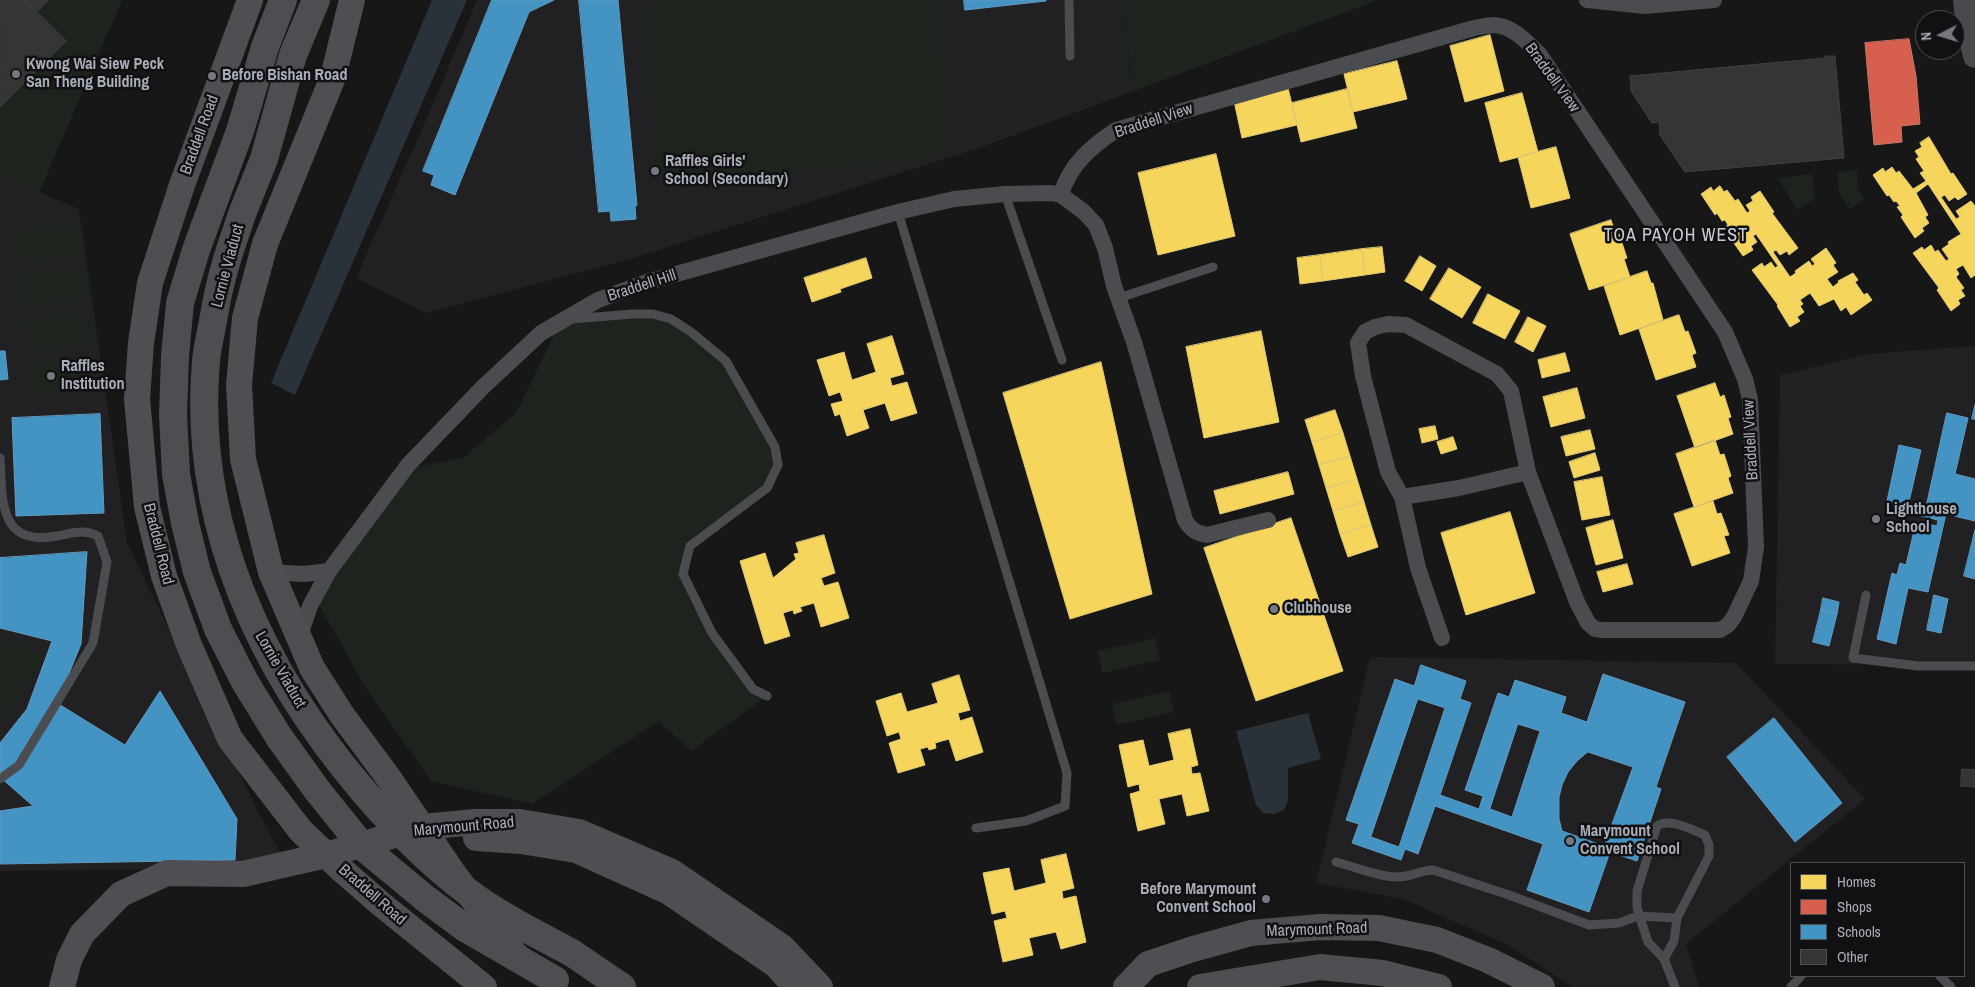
<!DOCTYPE html>
<style>
body{margin:0}
#map{position:relative;width:1975px;height:987px;overflow:hidden;background:#171717;font-family:"Archivo Narrow",sans-serif}
canvas{display:block}
.legend{position:absolute;left:1790px;top:862px;width:175px;height:115px;box-sizing:border-box;background:#111113;border:1px solid #4d4f55;margin:0;padding:6px 9px;list-style:none;font-size:15px;color:#a8adb8}
.legend li{display:flex;align-items:center;gap:10px;height:25px}
.legend b{width:25px;border:1px solid #4d4f55}
.north{position:absolute;left:1915px;top:10px;width:50px;height:50px;box-sizing:border-box;background:#111113;border:1px solid #4d4f55;border-radius:50%;rotate:265deg;font-size:14px;font-weight:700;line-height:20px;text-align:center;color:#a8adb8}
.north::after{content:'';display:block;margin:auto;width:18px;height:22px;background:#757880;clip-path:polygon(50% 0,100% 100%,50% 72%,0 100%)}
</style>
<div id="map">
<canvas width="1975" height="987"></canvas>
<ul class="legend">
<li><b style="height:14px;background:#f6d55c"></b>Homes</li>
<li><b style="height:14px;background:#d6604d"></b>Shops</li>
<li><b style="height:14px;background:#4393c3"></b>Schools</li>
<li><b style="height:14px;background:#353536"></b>Other</li>
</ul>
<div class="north">N</div>
</div>
<script>
const c = document.querySelector('canvas').getContext('2d');
c.lineJoin = 'round';
function fill(path, color) { c.fillStyle = color; c.fill(path, 'evenodd'); }
function strokePath(path, color, width, dash) { c.strokeStyle = color; c.lineWidth = width; c.lineCap = dash ? 'butt' : 'round'; c.setLineDash(dash || []); c.stroke(path); }
function label(font, color, halo, rows, align = 'center') {
  c.font = font + ' "Archivo Narrow",sans-serif'; c.lineWidth = 5; c.setLineDash([]); c.textBaseline = 'middle'; c.strokeStyle = halo; c.fillStyle = color; for (const [text, x, y, turn = 0] of rows) {
    c.save(); c.translate(x, y); c.rotate((+turn || 0) * Math.PI / 180); c.textAlign = isNaN(turn) ? turn : align; if (halo) c.strokeText(text, 0, 0); c.fillText(text, 0, 0); c.restore();
  }
}
fill(new Path2D(`
 M477,0H1125L1131,92L982,147L627,260L426,313L356,278L422,129Z
 M0,175L79,209L127,543L256,807L282,856L241,868L0,871Z
 M1975,346V665L1775,664L1780,375L1868,354Z
 M1370,657L1736,663L1865,799L1686,944L1699,987H1572L1510,946L1403,899L1316,883Z`), '#212123');
fill(new Path2D(`
 M0,0H122L39,193L0,175Z
 M654,0H937L949,144L933,158L678,184L659,177L642,20Z
 M1125,0H1378L1131,92Z
 M1857,170L1858,188L1864,200L1850,209L1839,193L1837,172Z
 M1812,174L1815,198L1797,210L1778,178Z
 M81,225L84,256L19,261L16,231Z
 M86,269L92,304L88,300L23,305L21,274Z
 M90,314L92,345L28,350L25,319Z
 M613,315L671,319L726,361L775,447L778,465L767,488L690,546L683,573L712,633L753,689L767,696L691,751L659,721L532,804L431,781L364,685L317,601L410,468L463,458L516,413L561,321Z
 M94,358L96,389L32,393L29,363Z
 M9,634L44,656L3,724L0,722V650Z
 M1155,638L1160,660L1102,673L1098,651Z
 M1169,691L1174,712L1116,725L1112,704Z`), '#1d241e');
fill(new Path2D(`
 M432,0H467L295,395L271,383Z
 M1308,713L1321,759L1288,768V801L1284,810L1273,814L1263,813L1256,805L1236,731Z`), '#2a3239');
const homes = new Path2D(`
 M1490,35L1504,91L1465,102L1450,46Z
 M1397,61L1407,99L1353,112L1344,74Z
 M1288,88L1297,125L1242,138L1234,101Z
 M1347,89L1357,128L1301,142L1292,103Z
 M1522,93L1538,152L1500,162L1485,103Z
 M1929,137L1951,174L1953,173L1967,194L1958,200L1955,197L1949,201L1945,195L1941,197L1956,219L1960,217L1956,211L1971,201L1975,206V275L1971,278L1963,265L1956,269L1959,274L1956,277L1964,288L1961,290L1965,296L1958,300L1960,304L1951,311L1937,290L1939,288L1913,253L1922,247L1924,250L1931,245L1935,252L1938,250L1946,261L1949,259L1942,249L1949,244L1948,242L1961,234L1928,184L1916,193L1928,215L1925,217L1929,223L1922,228L1924,231L1915,238L1901,217L1903,215L1897,207L1900,206L1896,201L1894,202L1889,195L1887,196L1873,175L1883,168L1885,172L1892,167L1896,173L1899,171L1913,189L1926,181L1920,173L1924,171L1916,159L1919,157L1915,151L1922,147L1920,143Z
 M1556,147L1570,198L1531,208L1518,157Z
 M1216,154L1235,236L1158,255L1138,173Z
 M1720,186L1724,192L1727,190L1735,201L1738,199L1747,213L1750,211L1746,205L1753,201L1751,197L1760,191L1774,212L1772,213L1798,248L1789,255L1787,251L1780,255L1776,250L1773,252L1790,277L1796,273L1795,271L1809,261L1812,266L1815,264L1811,259L1826,248L1836,263L1833,265L1838,272L1827,279L1833,287L1839,282L1838,281L1853,273L1858,280L1855,282L1864,295L1867,293L1872,300L1851,315L1846,307L1841,311L1834,299L1819,306L1810,293L1800,300L1803,304L1800,306L1804,312L1797,317L1800,321L1790,327L1777,306L1778,305L1752,270L1762,263L1764,267L1771,262L1775,268L1778,266L1756,234L1753,236L1757,242L1751,246L1753,250L1743,256L1729,236L1731,234L1726,226L1728,225L1725,220L1722,221L1717,213L1715,215L1701,194L1711,187L1713,191Z
 M1611,220L1616,235L1619,234L1627,258L1624,259L1630,277L1589,290L1570,234Z
 M1382,247L1385,272L1365,275L1362,249Z
 M1362,249L1365,275L1323,281L1320,255Z
 M1320,255L1323,281L1300,284L1297,258Z
 M1420,256L1436,266L1422,291L1405,281Z
 M866,258L872,278L840,289L841,292L812,302L804,278Z
 M1449,268L1481,287L1462,318L1430,299Z
 M1647,271L1651,283H1653L1663,320L1620,335L1604,286Z
 M1488,294L1520,311L1505,339L1473,323Z
 M1679,315L1685,332L1688,331L1696,353L1692,355L1696,367L1656,380L1639,329Z
 M1528,317L1546,326L1533,352L1515,342Z
 M1261,331L1279,422L1204,438L1186,347Z
 M892,336L904,374L890,378L892,386L907,382L917,413L891,421L885,403L863,410L869,428L847,436L840,414L835,416L831,404L843,401L840,392L829,396L817,360L844,352L852,380L876,372L867,344Z
 M1565,353L1570,371L1542,378L1538,360Z
 M1101,362L1152,594L1070,619L1003,393Z
 M1715,383L1720,397L1724,395L1731,417L1728,418L1733,434L1695,448L1677,396Z
 M1577,388L1585,418L1551,427L1543,397Z
 M1335,410L1343,433L1312,442L1305,420Z
 M1435,426L1438,439L1422,443L1419,429Z
 M1590,430L1595,449L1566,456L1561,437Z
 M1343,433L1350,456L1319,465L1312,442Z
 M1453,437L1457,449L1441,454L1437,442Z
 M1715,440L1720,455L1724,454L1731,476L1728,478L1733,493L1694,507L1676,454Z
 M1595,453L1600,470L1574,478L1569,462Z
 M1350,456L1357,479L1326,488L1319,465Z
 M1288,472L1294,494L1220,514L1214,491Z
 M1602,477L1610,515L1582,520L1574,482Z
 M1357,479L1364,502L1333,511L1326,488Z
 M1713,501L1717,514L1721,513L1729,535L1724,536L1730,553L1692,566L1674,514Z
 M1364,502L1371,525L1340,534L1333,511Z
 M1510,512L1535,593L1466,615L1441,533Z
 M1291,518L1343,671L1256,701L1204,548Z
 M1613,520L1623,558L1596,565L1586,528Z
 M1371,525L1378,547L1348,557L1340,534Z
 M824,535L835,573L821,578L824,586L838,582L849,618L821,627L814,603L800,607L802,611L794,614L793,610L783,613L790,636L765,644L740,561L765,553L773,578L796,559L794,554L799,553L796,543Z
 M1627,564L1633,584L1603,592L1597,572Z
 M959,675L970,710L958,713L960,721L972,717L983,752L956,761L949,739L935,743L936,748L929,750L928,747L920,749L925,765L898,773L889,743L901,739L899,732L887,736L876,701L901,693L907,712L938,703L932,684Z
 M1190,729L1198,765L1191,767L1192,774L1200,773L1209,811L1187,816L1182,794L1159,799L1165,824L1138,831L1130,794L1140,791L1139,784L1128,787L1119,745L1143,740L1149,766L1174,760L1168,734Z
 M1066,854L1074,888L1062,891L1063,899L1076,896L1086,942L1061,949L1056,932L1029,938L1033,955L1003,962L994,921L1007,918L1005,911L992,914L983,873L1009,868L1014,891L1046,883L1041,860Z`);
fill(homes, '#f6d55c');
strokePath(homes, '#dfc978', 1);
const shops = new Path2D(`
 M1909,39L1916,76L1920,124L1901,126L1902,142L1874,145L1865,43Z`);
fill(shops, '#d6604d');
strokePath(shops, '#c8776d', 1);
const schools = new Path2D(`
 M492,0H554L529,12L455,195L431,185L434,175L423,171Z
 M579,0H618L637,205L635,207L636,219L611,221L610,211L599,212Z
 M964,0H1046V1L965,10Z
 M0,351H5L8,379L0,380Z
 M1975,405V419H1972Z
 M1947,413L1968,418L1955,474L1975,479V521L1946,514L1928,592L1908,588L1896,644L1877,639L1892,573L1897,575L1900,563L1906,565L1916,522L1937,526L1938,520L1900,511L1902,504L1887,501L1899,445L1921,450L1908,506L1925,510Z
 M100,414L104,513L16,516L12,418Z
 M1975,530V579L1964,576Z
 M87,552L81,644L57,703L125,745L160,691L237,819L235,860L0,864V811L33,806L0,777V743L27,709L52,641L0,628V558Z
 M1934,595L1948,599L1941,633L1927,630Z
 M1823,598L1839,602L1837,614L1821,610Z
 M1821,610L1837,614L1829,646L1813,642Z
 M1421,665L1466,681L1460,699L1471,703L1440,795L1479,809L1483,796L1465,790L1498,693L1509,697L1515,680L1566,697L1561,713L1587,722L1603,674L1685,702L1656,787L1661,789L1637,861L1610,852L1589,912L1527,890L1543,844L1435,806L1418,854L1405,849L1401,860L1352,843L1359,824L1346,820L1395,679L1414,686ZM1418,699L1445,708L1399,847L1371,837ZM1518,724L1540,731L1512,817L1490,809ZM1588,752L1633,767L1604,846L1562,831L1559,819V797L1562,785L1568,772L1577,761Z
 M1774,718L1842,803L1795,842L1727,757Z`);
fill(schools, '#4393c3');
strokePath(schools, '#619bc0', 1);
const building = new Path2D(`
 M0,0H25L66,41L0,107Z
 M25,0H48L37,12Z
 M1825,56H1835L1844,158L1685,172L1660,135L1659,122L1652,123L1631,91L1630,76L1825,58Z
 M1962,769L1975,770V787L1961,786Z`);
fill(building, '#353536');
strokePath(building, '#3f4043', 1);
strokePath(new Path2D(`
 M1069,0L1070,56
 M1005,194L1062,360
 M898,212L1067,773L1065,806L1026,821L976,828
 M1119,298L1213,267
 M571,319L632,314H653L671,319L691,332L726,361L775,447L778,465L767,488L690,546L683,574L712,633L753,689L767,696
 M0,458C2,503 0,547 57,536C74,533 83,529 98,536L107,562L93,643L19,765L0,779
 M1866,595L1853,658L1918,666H1975
 M1336,862C1356,867 1378,877 1398,877C1411,877 1421,870 1433,870L1509,895L1589,925L1619,923L1638,916L1677,918
 M1664,959L1674,941L1677,918L1709,856V845L1705,835C1692,830 1669,817 1657,826L1637,891V908L1648,942L1664,959L1675,987
 M1940,976L1951,987
 M1791,987L1801,976`), '#4b4c50', 9);
strokePath(new Path2D(`
 M1587,0L1645,6L1714,0
 M1061,195C1069,165 1092,146 1116,130L1474,28C1480,27 1488,25 1494,25C1513,26 1527,42 1540,55L1725,332L1745,379L1750,399L1756,547L1751,581L1734,617L1728,625L1720,630H1602L1595,629L1588,623L1577,602L1528,472L1511,391L1497,374L1406,325L1388,324L1375,327L1365,332L1358,343L1363,376L1388,472L1402,497L1459,488L1528,472
 M1402,497L1418,568L1442,638
 M271,572L304,574L329,571
 M299,638L310,606L329,571L408,465L483,387L541,333L598,300L644,283L898,212L954,199L1005,194L1051,193L1061,195L1084,212L1096,225L1105,248L1114,286L1134,342L1185,520C1191,530 1196,533 1207,535L1268,520`), '#4b4c50', 16);
strokePath(new Path2D(`
 M1965,0L1968,26L1975,56`), '#4a4a4e', 24);
strokePath(new Path2D(`
 M250,0L182,185L150,283L141,343L137,399L147,507L164,576L189,645L230,739L301,831L342,870L381,904L484,987
 M352,0L333,77L265,244L245,318L239,385L243,459L271,572L312,668L342,715L388,777L456,877L518,958
 M476,838L521,841L576,850L669,892L776,965L795,986
 M62,987L69,960L82,934L121,894L167,873L243,874L326,855L422,827L475,822H520L579,832L672,872L782,947L820,987
 M1126,987L1148,964L1193,949L1251,933L1320,927L1379,928L1437,940L1488,960L1542,987
 M1200,987L1320,967L1383,973L1439,987`), '#4d4f52', 26);
strokePath(new Path2D(`
 M214,201L240,131L265,47L283,0
 M242,214L264,159L293,55L316,0
 M572,953L622,987`), '#4e4e52', 28);
strokePath(new Path2D(`
 M214,201L196,250L180,303L175,356L173,415L176,474L185,523L197,572L218,629L245,682L279,737L317,790L362,846L426,899L465,928L555,980
 M242,214C235,236 226,259 221,282C217,296 215,311 212,326C210,337 207,349 206,361C192,524 261,672 365,793C396,829 430,864 468,892C500,916 537,934 572,953`), '#4e4e52', 28);
for (const [x, y, r, color] of [
 [16,74,5,"#757880"],
 [212,76,5,"#757880"],
 [655,171,5,"#757880"],
 [51,376,5,"#757880"],
 [1876,519,5,"#757880"],
 [1274,609,5,"#757880"],
 [1570,841,5,"#757880"],
 [1266,899,5,"#757880"]
]) { const dot = new Path2D(); dot.arc(x, y, r, 0, 2 * Math.PI); c.fillStyle = color; c.fill(dot); strokePath(dot, '#111113', 2); }
label('bold 16px', '#a8adb8', '#111113', [
 ["Kwong Wai Siew Peck",26,65],
 ["San Theng Building",26,83],
 ["Before Bishan Road",222,76],
 ["Raffles Girls'",665,162],
 ["School (Secondary)",665,180],
 ["Raffles",61,367],
 ["Institution",61,385],
 ["Lighthouse",1886,510],
 ["School",1886,528],
 ["Clubhouse",1284,609],
 ["Marymount",1580,832],
 ["Convent School",1580,850],
 ["Before Marymount",1256,890,"right"],
 ["Convent School",1256,908,"right"]
], 'left');
label('16px', '#a8adb8', '#111113', [
 ["Braddell View",1552,78,54],
 ["Braddell View",1154,121,-18],
 ["Braddell Road",200,135,-70],
 ["Lornie Viaduct",228,266,-75],
 ["Braddell Hill",642,286,-18],
 ["Braddell View",1751,440,-93],
 ["Braddell Road",158,544,76],
 ["Lornie Viaduct",280,670,60],
 ["Marymount Road",464,827,-5],
 ["Braddell Road",372,895,41],
 ["Marymount Road",1317,930,-2]
]);
c.letterSpacing = '1px';
label('18px', '#c9ccd4', '#111113', [
 ["TOA PAYOH WEST",1676,236]
]);
c.letterSpacing = '0px';
</script>
